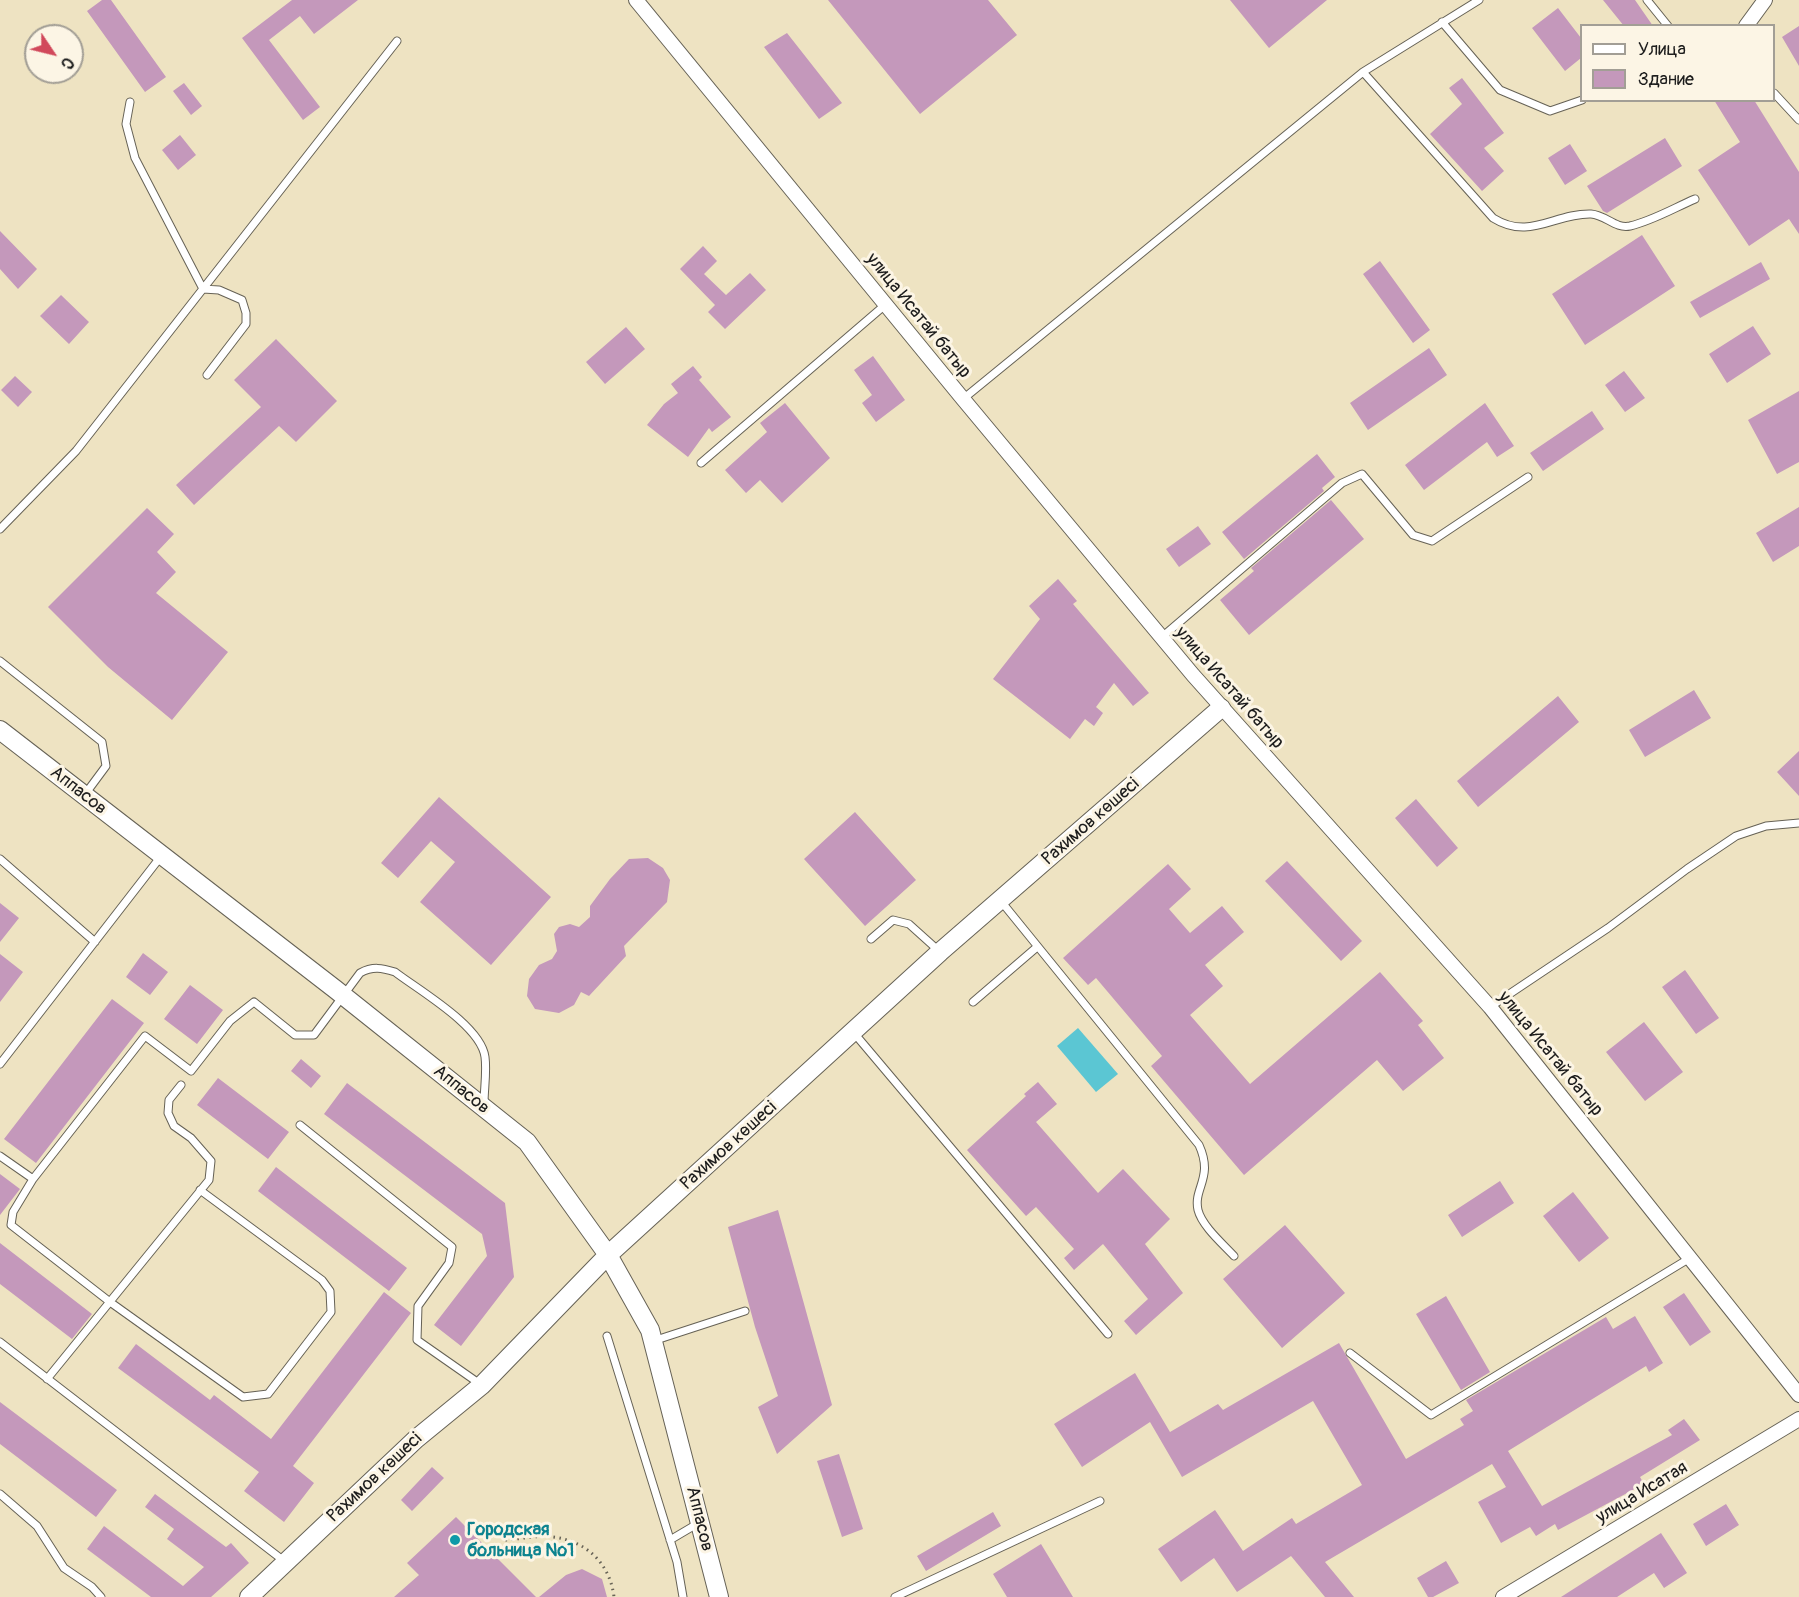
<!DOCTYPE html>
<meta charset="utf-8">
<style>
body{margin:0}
#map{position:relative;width:1799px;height:1597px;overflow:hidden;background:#eee3c2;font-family:Pangolin,sans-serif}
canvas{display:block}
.legend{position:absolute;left:1580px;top:24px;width:195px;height:78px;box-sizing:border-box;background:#fcf5e5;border:2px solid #a29e95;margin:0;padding:8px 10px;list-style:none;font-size:18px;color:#1c1c1c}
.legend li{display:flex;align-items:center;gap:12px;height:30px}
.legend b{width:30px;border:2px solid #a29e95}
.north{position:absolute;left:24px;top:24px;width:60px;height:60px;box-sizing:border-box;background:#fcf5e5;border:2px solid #a29e95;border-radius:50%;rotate:125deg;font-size:16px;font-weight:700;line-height:24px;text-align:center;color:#1c1c1c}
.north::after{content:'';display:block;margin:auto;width:21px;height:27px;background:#d1495b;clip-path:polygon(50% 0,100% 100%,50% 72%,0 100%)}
</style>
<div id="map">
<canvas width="1799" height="1597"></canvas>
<ul class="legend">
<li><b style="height:8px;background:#fff"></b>Улица</li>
<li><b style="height:16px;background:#c498bb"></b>Здание</li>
</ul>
<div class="north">С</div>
</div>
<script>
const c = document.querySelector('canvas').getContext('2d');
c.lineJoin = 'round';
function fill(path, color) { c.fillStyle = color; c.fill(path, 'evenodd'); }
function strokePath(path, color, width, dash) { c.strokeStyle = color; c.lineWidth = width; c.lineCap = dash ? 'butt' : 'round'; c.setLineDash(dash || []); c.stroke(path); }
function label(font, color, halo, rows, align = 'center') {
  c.font = font + ' Pangolin,sans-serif'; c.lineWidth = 6; c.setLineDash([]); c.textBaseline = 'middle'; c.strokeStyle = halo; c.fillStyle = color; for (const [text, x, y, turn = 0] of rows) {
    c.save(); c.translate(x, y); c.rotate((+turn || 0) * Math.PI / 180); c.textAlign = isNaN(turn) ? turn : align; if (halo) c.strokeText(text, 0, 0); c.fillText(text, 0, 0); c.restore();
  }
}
fill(new Path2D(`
 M1078,1028L1118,1074L1096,1092L1057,1046Z`), '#5bc6d3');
fill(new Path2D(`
 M102,0H111L166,77L145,92L87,11Z
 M292,0H358L314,34L300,16L269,40L320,107L303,120L242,38Z
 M828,0H988L1017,35L920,114Z
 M1230,0H1327L1269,48Z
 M1603,0H1635L1653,26H1624Z
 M1558,8L1581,38V58L1565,71L1532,28Z
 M1799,26V66L1782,37Z
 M787,33L842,103L819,119L764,47Z
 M1462,78L1504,133L1484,148L1504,171L1482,191L1430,134L1462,104L1449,88Z
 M184,83L202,106L191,115L173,91Z
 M1714,100H1754L1799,172V234L1789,219L1749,246L1698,170L1740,142Z
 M180,135L196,155L178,170L162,150Z
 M1665,138L1682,166L1607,213L1603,211L1587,186Z
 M1570,144L1587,171L1565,185L1548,158Z
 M0,231L37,269L18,289L0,269Z
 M1642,235L1675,286L1585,345L1552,294Z
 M703,246L717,261L704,274L726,295L750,273L766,290L725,329L708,312L715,305L680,269Z
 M1380,261L1430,330L1413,343L1363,274Z
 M1761,262L1770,279L1700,318L1690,302Z
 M61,295L89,322L69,344L40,316Z
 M1753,326L1771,354L1727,383L1709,354Z
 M626,327L645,349L605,384L586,362Z
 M276,339L337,401L296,442L279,426L194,505L176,485L261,407L234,380Z
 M1429,348L1447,375L1368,430L1350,403Z
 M873,356L905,400L876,422L862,403L872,395L854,370Z
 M693,366L702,377L699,380L731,417L712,432L709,428L688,457L647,425L664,404L678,393L671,384Z
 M1624,371L1645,398L1625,412L1605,385Z
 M15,376L32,392L18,407L1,390Z
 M1799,391V462L1777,474L1748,420Z
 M785,403L830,458L782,503L760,480L746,493L725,470L767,432L760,423Z
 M1485,403L1514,446L1497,457L1487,442L1424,490L1405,465Z
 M1592,411L1604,429L1543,471L1530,453Z
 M1317,454L1335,477L1322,488L1324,491L1244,559L1222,532Z
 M1331,500L1364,539L1249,635L1220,600L1254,571L1251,568Z
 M1799,507V546L1773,562L1756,533Z
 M147,508L174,534L157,552L176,572L156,593L228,652L172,720L108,667L48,607Z
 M1198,526L1211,544L1179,567L1166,549Z
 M1058,579L1077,601L1073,604L1149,693L1133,706L1114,683L1096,707L1103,713L1094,726L1085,719L1070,739L993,679L1040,619L1029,606Z
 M1694,690L1711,718L1645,757L1629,730Z
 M1558,696L1579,722L1478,807L1457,781Z
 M1799,751V796L1777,772Z
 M439,797L551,897L491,965L420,902L455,862L431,841L398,878L381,863Z
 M1416,799L1458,848L1437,867L1395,818Z
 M855,812L916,880L865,926L804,859Z
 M648,858L663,868L670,880L667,902L624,946L626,956L589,996L581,992L574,1005L559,1013L535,1009L527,996L529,979L539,965L552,959L557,951L554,934L559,927L570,924L579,927L590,917V906L610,879L629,859Z
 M1287,861L1362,941L1341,961L1265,881Z
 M1168,864L1191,889L1169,909L1190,933L1222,906L1244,932L1205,965L1223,986L1190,1015L1250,1084L1380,972L1423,1021L1418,1025L1444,1058L1403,1091L1377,1060L1244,1175L1151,1066L1162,1056L1096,978L1088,985L1063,958Z
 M0,903L19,918L0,942Z
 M143,953L168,972L150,995L126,977Z
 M0,954L23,972L0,1002Z
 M1685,970L1719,1018L1696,1034L1662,987Z
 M190,985L223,1010L197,1044L164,1019Z
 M112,999L144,1023L36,1163L4,1139Z
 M1644,1022L1683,1072L1645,1101L1606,1052Z
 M301,1059L321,1076L311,1088L291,1071Z
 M218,1078L289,1132L268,1159L197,1105Z
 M1038,1082L1057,1104L1036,1122L1098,1193L1123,1169L1170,1219L1145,1244L1183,1293L1136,1335L1124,1321L1148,1299L1103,1244L1074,1270L1064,1258L1074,1249L1036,1207L1026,1216L967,1150L1026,1096L1024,1094Z
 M347,1083L505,1203L514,1277L461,1346L434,1325L487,1256L482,1234L324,1114Z
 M276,1167L407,1268L389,1291L258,1191Z
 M0,1174L20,1189L0,1215Z
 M1500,1181L1514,1203L1462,1237L1448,1215Z
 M1573,1192L1609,1238L1579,1262L1543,1216Z
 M778,1210L832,1405L777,1454L758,1407L778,1396L755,1327L728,1227Z
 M1285,1225L1345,1293L1282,1348L1223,1279Z
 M0,1243L92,1314L72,1339L0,1284Z
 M384,1292L411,1313L293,1466L314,1483L284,1522L244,1491L259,1472L118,1368L136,1344L210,1400L214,1395L271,1439Z
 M1684,1293L1711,1332L1690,1346L1663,1307Z
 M1446,1296L1490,1372L1461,1390L1416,1314Z
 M1635,1316L1663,1363L1649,1372L1646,1366L1508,1451L1542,1506L1672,1435L1668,1430L1684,1419L1700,1440L1640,1477L1644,1484L1558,1530L1555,1524L1536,1536L1530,1527L1501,1543L1478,1502L1506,1487L1492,1464L1325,1562L1354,1597H1325L1291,1556L1237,1592L1214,1558L1181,1582L1158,1549L1215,1510L1243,1551L1292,1518L1296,1524L1362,1485L1313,1401L1182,1477L1150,1422L1082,1467L1054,1424L1135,1373L1170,1432L1218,1404L1223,1410L1339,1343L1406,1459L1464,1425L1460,1419L1473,1411L1466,1400L1606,1317L1613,1329Z
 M0,1402L117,1490L96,1517L0,1444Z
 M839,1454L863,1529L842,1537L817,1461Z
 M432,1467L444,1478L412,1511L401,1500Z
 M155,1494L226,1547L231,1543L249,1563L211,1597H151L87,1549L104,1526L183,1586L204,1567L167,1539L174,1529L145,1507Z
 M1726,1504L1739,1525L1706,1546L1693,1524Z
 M993,1512L1001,1526L926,1571L917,1556Z
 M456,1517L536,1597H394L419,1575L407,1563Z
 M1661,1533L1687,1573L1664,1588L1654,1573L1617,1597H1561Z
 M1041,1544L1073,1597H1007L993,1574Z
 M1446,1561L1459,1583L1433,1597H1428L1417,1578Z
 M582,1569L602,1579L607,1597H539L566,1575Z`), '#c498bb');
const service = new Path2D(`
 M1647,0L1668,26
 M1442,22L1500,90L1550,111L1582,100
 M1363,72L1493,218C1530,241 1554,213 1591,214C1606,215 1615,229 1630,226C1652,221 1674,208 1695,199
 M1774,93L1799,120
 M130,102L126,124L135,158L203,289L219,290L242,300L246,313V324L207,375
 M963,399L1363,72L1479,0
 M701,463L885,305
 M0,529L76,451L397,41
 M1162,637L1342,483L1362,474L1413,535L1432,541L1528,477
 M0,661L102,742L106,766L86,793
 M0,859L95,942
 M1000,900L1199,1145C1214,1178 1193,1188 1198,1210C1202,1226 1223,1244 1234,1256
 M871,939L893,920L909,924L939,951
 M973,1002L1037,947
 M1490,1007L1608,928L1687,869L1736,836L1766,826L1799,823
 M854,1033L1108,1334
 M0,1064L162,855
 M300,1125L452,1247L449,1263L418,1306L417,1340L480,1384
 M0,1156L33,1179
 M200,1190L322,1280L330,1291L331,1312L268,1394L243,1397L110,1302L11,1225L13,1212L33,1179L145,1036L191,1071L230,1021L254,1002L295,1035H314L360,973C373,966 382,968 395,972C420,991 481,1026 485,1057C487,1072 484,1089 484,1104
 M607,1336L677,1562L683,1597
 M653,1341L745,1311
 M0,1342L284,1561
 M1350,1353L1431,1415L1690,1258
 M47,1379L209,1180L211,1161L191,1138L174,1126L168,1113L169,1100L181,1085
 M0,1494L37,1526L64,1568L92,1587L101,1597
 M670,1540L697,1524
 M895,1597L1100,1501`);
const minor = new Path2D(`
 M636,0L963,399L1193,675L1490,1007L1799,1395
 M1746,26L1765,0
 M1503,1597L1799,1419`);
const tertiary = new Path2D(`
 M0,730L335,989L527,1142L608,1255L650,1330L719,1597
 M249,1597L416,1439L482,1385L608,1255L940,952L1221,708`);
strokePath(service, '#666256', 9);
strokePath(minor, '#666256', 16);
strokePath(tertiary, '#666256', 20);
strokePath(new Path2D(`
 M493,1527L506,1540C521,1539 539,1535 553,1537C586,1541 610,1563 614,1597`), '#666256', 3, [1.5, 4.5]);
strokePath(service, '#fff', 7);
strokePath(minor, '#fff', 14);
strokePath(tertiary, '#fff', 18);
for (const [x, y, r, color] of [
 [455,1540,6,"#0f9aa8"]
]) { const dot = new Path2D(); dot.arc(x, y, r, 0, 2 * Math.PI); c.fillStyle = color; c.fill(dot); strokePath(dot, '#fcf5e5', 2); }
label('18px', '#1c1c1c', '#fcf5e5', [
 ["улица Исатай батыр",918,316,51],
 ["улица Исатай батыр",1229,688,49],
 ["Аппасов",78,791,38],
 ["Рахимов көшесі",1091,822,-41],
 ["улица Исатай батыр",1550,1054,51],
 ["Аппасов",461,1090,39],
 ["Рахимов көшесі",729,1146,-42],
 ["Рахимов көшесі",375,1478,-43],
 ["улица Исатая",1642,1493,-31],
 ["Аппасов",699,1519,76]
]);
label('bold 18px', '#0d838f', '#fcf5e5', [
 ["Городская",467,1530],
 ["больница №1",467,1551]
], 'left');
</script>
